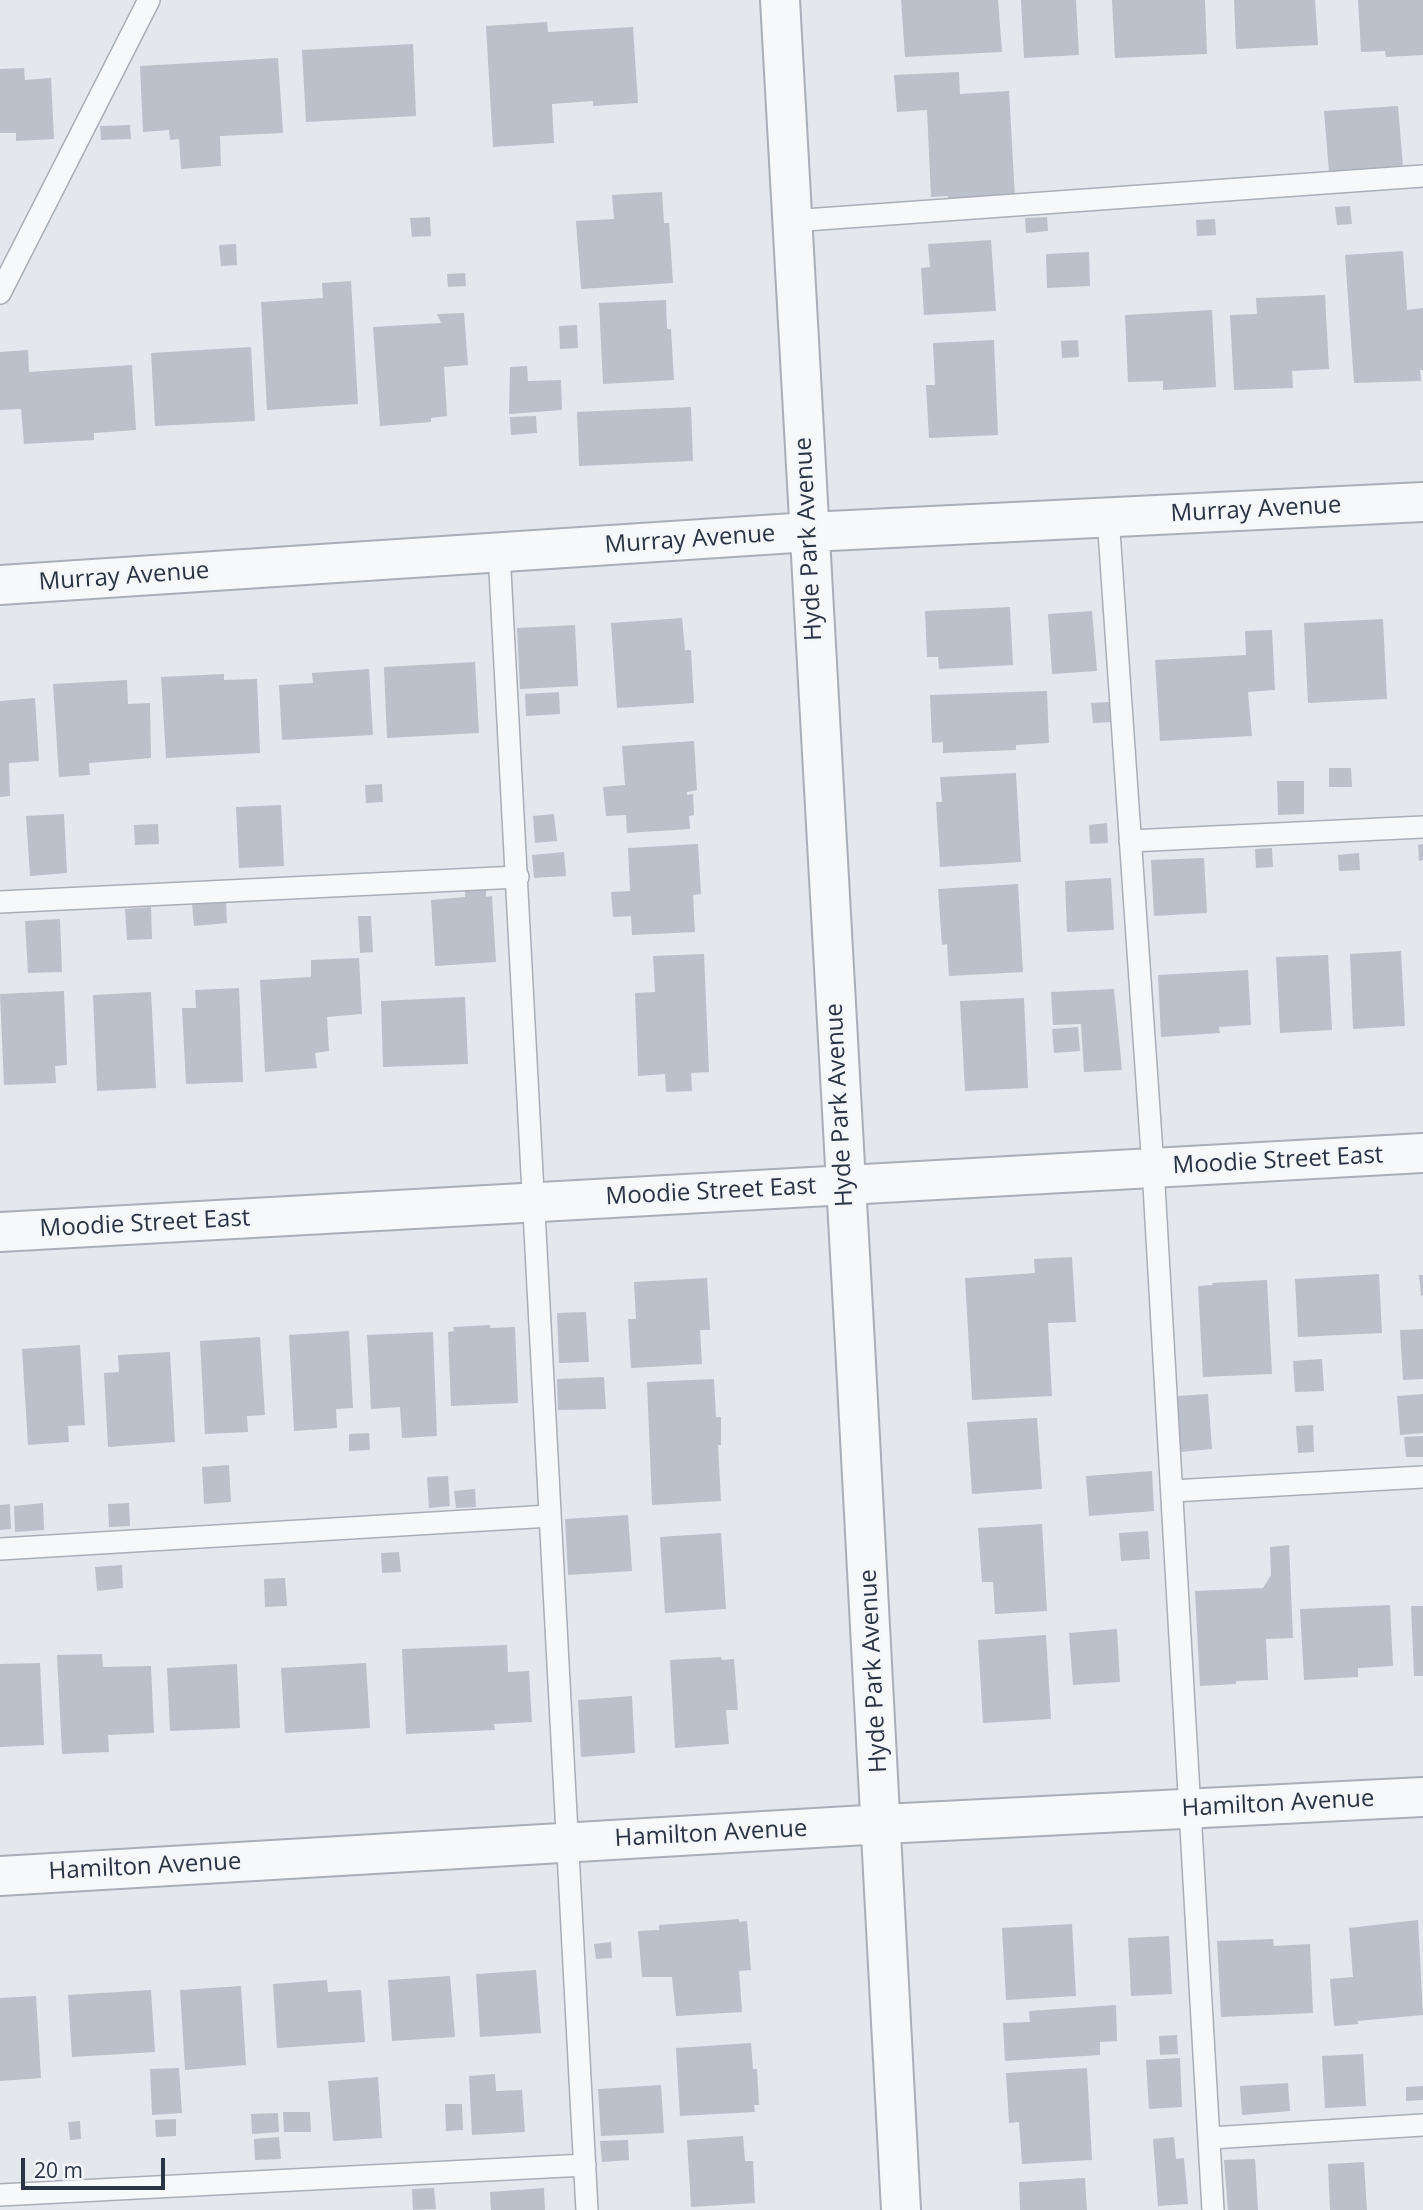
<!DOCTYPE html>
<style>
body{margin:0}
#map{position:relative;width:1423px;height:2210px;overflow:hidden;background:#e4e7ec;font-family:"Open Sans",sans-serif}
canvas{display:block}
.scale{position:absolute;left:21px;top:2158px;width:144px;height:32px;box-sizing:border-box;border:4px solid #2b3445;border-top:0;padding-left:9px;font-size:21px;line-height:24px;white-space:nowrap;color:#2b3445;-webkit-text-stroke:5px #f4f6f9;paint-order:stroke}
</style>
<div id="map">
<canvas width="1423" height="2210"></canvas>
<div class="scale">20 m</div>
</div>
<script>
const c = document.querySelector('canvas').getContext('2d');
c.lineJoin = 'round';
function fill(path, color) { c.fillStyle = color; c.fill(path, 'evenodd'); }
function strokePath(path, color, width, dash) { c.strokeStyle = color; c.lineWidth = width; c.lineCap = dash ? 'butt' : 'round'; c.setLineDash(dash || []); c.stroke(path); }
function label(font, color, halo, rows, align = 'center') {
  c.font = font + ' "Open Sans",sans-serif'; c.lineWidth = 5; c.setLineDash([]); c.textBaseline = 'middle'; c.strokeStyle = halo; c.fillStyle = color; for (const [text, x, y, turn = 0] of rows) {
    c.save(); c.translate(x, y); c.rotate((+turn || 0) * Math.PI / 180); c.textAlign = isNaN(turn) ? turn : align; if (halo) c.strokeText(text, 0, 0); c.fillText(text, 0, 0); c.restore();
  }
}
fill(new Path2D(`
 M901,0H998L1002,52L905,57Z
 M1021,0H1076L1079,55L1024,58Z
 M1112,0H1205L1207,54L1115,58Z
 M1234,0H1315L1318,45L1236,49Z
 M1358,0H1423V55L1386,57L1385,51L1361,52Z
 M547,22L548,32L633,27L638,103L593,106V101L552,104L554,143L493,147L486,26Z
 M413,44L416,116L306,122L302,50Z
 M278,58L283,133L220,136L221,166L181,169L179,139L170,140L169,130L143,132L140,66Z
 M24,68L25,80L51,78L54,139L16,141V133H0V69Z
 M959,72L960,94L1009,91L1015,197L948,201V196L931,197L927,110L897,112L894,75Z
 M1398,106L1403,167L1329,172L1324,111Z
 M130,125L131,139L101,140L100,126Z
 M662,192L664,223H669L673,283L581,289L576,221L614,219L612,195Z
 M1350,206L1352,224L1337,225L1335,207Z
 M430,217L431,236L412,237L410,218Z
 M1047,217L1048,231L1026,233L1025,218Z
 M1215,219L1216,235L1197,236L1196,220Z
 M991,240L996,311L924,315L921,268L930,267L928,244Z
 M236,244L237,265L221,266L219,245Z
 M1403,251L1407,310L1423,308V370H1420L1421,381L1354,383L1345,255Z
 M1089,252L1090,286L1047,288L1046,254Z
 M465,273L466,286L448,287L447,274Z
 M351,281L358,404L267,410L261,302L323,298L322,283Z
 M1325,295L1329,369L1292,371L1293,388L1234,390L1230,315L1257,314L1256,298Z
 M666,300L667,329H671L674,380L603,384L599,303Z
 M1212,310L1216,387L1163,390V381L1128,382L1125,315Z
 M464,313L468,365L444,367L447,416L431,418V422L380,426L373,327L441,323L437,314Z
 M577,325L578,348L560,349L559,326Z
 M994,340L998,435L929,438L926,385H935L933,343Z
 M1078,340L1079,357L1062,358L1061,341Z
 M251,347L255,421L155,426L151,353Z
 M28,350L29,372L132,365L136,430L94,433V440L24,444L21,409L0,410V352Z
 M527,366L528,381L561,380L562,410L509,414L510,367Z
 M691,407L693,461L579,466L577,412Z
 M536,416L537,433L511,435L510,417Z
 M1010,607L1013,665L939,669L938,657H927L925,611Z
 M1092,611L1097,671L1052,674L1048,614Z
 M682,618L685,650H691L694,703L617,708L611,623Z
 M1383,619L1387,699L1308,703L1304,623Z
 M575,625L578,686L520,689L517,628Z
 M1272,630L1275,690L1248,692L1252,736L1160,741L1155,660L1246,655L1245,631Z
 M475,662L479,733L387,738L384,667Z
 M369,669L373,735L282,740L279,685L313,683L312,673Z
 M224,674V680L257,679L260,753L166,758L161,677Z
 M127,680L128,704L150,703L151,758L89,763L90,775L59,777L53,684Z
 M1047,691L1049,743L1016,745V750L943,753V742L932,743L930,695Z
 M559,692L560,714L526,716L525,694Z
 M35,698L39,761L9,763L10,796L0,797V701Z
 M1110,702L1112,722L1093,723L1091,703Z
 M694,741L697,790L687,792V795L693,794L694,815L689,816L690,829L627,833L626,815L606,816L603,787L625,785L622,746Z
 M1329,768H1351L1352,787H1329Z
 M1016,773L1021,862L940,867L936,802H942L940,777Z
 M1277,781H1304V814L1278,815Z
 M382,784L383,802L366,803L365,785Z
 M281,805L284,866L239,868L236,807Z
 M64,814L67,873L30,876L26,816Z
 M554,814L557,841L535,843L533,816Z
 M1107,823L1108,843L1090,844L1089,825Z
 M158,824L159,844L135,845L134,825Z
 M698,844L701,894L693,895L695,932L632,935L631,916L613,917L611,892L630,891L628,848Z
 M1423,844V860L1419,861L1418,845Z
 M1272,848L1273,867L1256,868L1255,849Z
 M564,852L566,876L534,878L532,855Z
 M1359,853L1360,870L1339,871L1338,855Z
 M1204,858L1207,913L1154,916L1151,860Z
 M1111,878L1114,930L1067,932L1065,881Z
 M1018,884L1023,972L949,976L947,944L942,945L938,889Z
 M486,886V897L492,896L496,962L435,966L431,900L465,897V887Z
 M226,900L227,923L194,926L192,903Z
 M151,907L152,939L127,940L125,909Z
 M358,916H371L373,952L360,953Z
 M60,919L62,972L28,973L25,921Z
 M1401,951L1405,1026L1353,1029L1350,954Z
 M704,954L709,1072L691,1073L692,1091L666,1092L665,1074L638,1076L635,993L655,992L653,956Z
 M1328,955L1332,1030L1280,1033L1276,957Z
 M359,958L362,1014L327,1017L329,1051L315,1053L317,1068L265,1072L260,980L311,977V960Z
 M1248,970L1251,1025L1219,1027L1220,1033L1161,1037L1158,975Z
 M239,988L243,1082L186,1084L182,1008H196L195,990Z
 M1114,989L1122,1070L1084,1072L1081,1024L1053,1025L1051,992Z
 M64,991L67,1065L55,1066L56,1083L4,1085L0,994Z
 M151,992L156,1088L97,1091L93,995Z
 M465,997L468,1064L383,1067L381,1001Z
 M1024,998L1028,1088L965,1091L960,1001Z
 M1078,1027L1080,1051L1054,1053L1052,1029Z
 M1072,1257L1076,1322L1048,1323L1052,1396L972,1400L965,1278L1035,1273L1034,1259Z
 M1379,1274L1382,1333L1298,1337L1295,1279Z
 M1419,1275H1423V1295L1421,1296Z
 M707,1278L710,1330H700L702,1364L631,1368L628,1319H636L634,1282Z
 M1267,1280L1272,1374L1203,1377L1198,1286L1213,1285L1212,1283Z
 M586,1312L589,1362L559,1363L557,1313Z
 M490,1325V1328L515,1327L518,1403L451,1406L448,1332L454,1331L453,1327Z
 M1423,1329V1379L1403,1380L1400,1330Z
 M349,1331L353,1408L336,1409L337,1428L294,1431L289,1335Z
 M433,1332L437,1436L402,1438L400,1407L371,1409L367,1335Z
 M260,1337L265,1415L247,1416L248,1432L205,1434L200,1341Z
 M80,1345L85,1425L68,1426L69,1442L28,1445L22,1349Z
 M170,1352L175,1442L108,1447L104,1373L119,1372L118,1355Z
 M1322,1359L1324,1391L1295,1392L1293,1361Z
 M604,1377L606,1409L558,1410L557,1379Z
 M714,1379L716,1417H721V1445H718L721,1501L652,1505L647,1382Z
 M1208,1394L1212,1449L1181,1452L1177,1396Z
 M1423,1394V1433L1400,1435L1397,1396Z
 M1037,1418L1042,1489L972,1494L967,1422Z
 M1313,1425L1314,1452L1298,1453L1296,1426Z
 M369,1433L370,1450L349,1451V1434Z
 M1423,1436V1457H1406L1404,1437Z
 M229,1465L231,1502L204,1504L202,1467Z
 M1152,1471L1154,1511L1089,1516L1086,1476Z
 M448,1476L450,1506L429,1508L427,1477Z
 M475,1489L476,1507L456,1508L454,1491Z
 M43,1503L44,1530L15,1532L14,1506Z
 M129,1503L130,1526L109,1527L108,1504Z
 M10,1504L11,1529L0,1530V1505Z
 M628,1515L632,1571L568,1575L565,1519Z
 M1042,1524L1047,1611L995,1614L993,1582H982L978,1528Z
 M1148,1531L1150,1559L1121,1561L1119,1533Z
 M721,1533L726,1609L665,1613L660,1537Z
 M1289,1545L1293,1638L1266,1639L1268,1680L1236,1681V1684L1200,1686L1195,1591L1263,1588L1271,1575L1270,1547Z
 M399,1552L401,1572L382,1573L381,1553Z
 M122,1565L123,1588L97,1591L95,1567Z
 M285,1578L287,1606L265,1607L264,1579Z
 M1390,1605L1393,1666L1358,1668V1677L1304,1680L1300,1609Z
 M1411,1606H1423V1676H1414Z
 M1117,1629L1120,1682L1073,1685L1069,1633Z
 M1046,1635L1051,1719L983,1723L978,1640Z
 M507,1645L508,1672L529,1671L532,1722L494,1724L495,1730L406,1734L402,1649Z
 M102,1654L103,1667L151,1666L154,1733L108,1735L109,1752L62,1754L57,1655Z
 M721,1657L722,1660L734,1659L738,1710H726L729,1744L675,1748L670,1660Z
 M40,1663L44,1745L0,1747V1664Z
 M366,1663L370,1728L285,1733L281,1668Z
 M237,1664L240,1728L170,1731L167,1668Z
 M632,1696L635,1753L581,1757L578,1700Z
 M739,1919V1922L747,1921L751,1970L739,1971L742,2012L676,2016L672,1977H642L638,1931L659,1930V1925Z
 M1418,1920L1423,2015L1357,2021L1359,2024L1334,2026L1330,1979L1353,1977L1349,1928Z
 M1072,1924L1076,1996L1006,2000L1002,1928Z
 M1169,1936L1172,1994L1131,1996L1128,1938Z
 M1273,1939L1274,1946L1310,1944L1313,2013L1221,2017L1217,1941Z
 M611,1942L612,1958L596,1959L594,1944Z
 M536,1970L541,2033L480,2037L476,1974Z
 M450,1976L455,2037L392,2041L388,1980Z
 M327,1980L328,1992L361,1990L365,2042L277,2048L273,1984Z
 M241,1986L246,2065L185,2070L180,1990Z
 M151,1990L155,2052L72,2057L68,1995Z
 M36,1996L41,2078L0,2081V1998Z
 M1116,2005L1117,2041L1100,2042V2055L1005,2061L1003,2023L1030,2022L1029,2011Z
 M1177,2035L1178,2054L1160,2055L1159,2036Z
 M751,2043L753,2069H757L759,2105H754L755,2112L680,2116L676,2048Z
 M1363,2054L1366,2106L1325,2108L1322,2056Z
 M1180,2058L1182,2107L1149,2109L1146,2060Z
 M179,2068L182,2113L152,2115L150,2069Z
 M1087,2068L1092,2160L1022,2164L1019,2122L1009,2123L1006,2073Z
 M495,2074L496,2091L522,2090L525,2132L472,2135L469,2076Z
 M378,2077L382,2138L333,2141L328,2081Z
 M1288,2083L1290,2111L1242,2115L1240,2086Z
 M661,2085L664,2133L601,2136L598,2089Z
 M1423,2086V2100L1406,2101V2087Z
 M445,2104H462L463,2130L446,2131Z
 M283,2112H310L311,2132H284Z
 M278,2113L279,2132L252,2134L251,2114Z
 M176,2119V2136L156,2137L155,2120Z
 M80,2121L81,2139L70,2140L68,2122Z
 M743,2136L745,2161H753L755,2203L691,2207L687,2140Z
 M279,2137L281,2159L255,2160L254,2139Z
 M1174,2137L1176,2159L1184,2158L1188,2204L1158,2206L1153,2139Z
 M628,2140L629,2160L602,2162L600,2141Z
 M1255,2159L1258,2210H1228L1224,2160Z
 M1364,2162L1367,2210H1330L1328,2164Z
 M1085,2178L1087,2210H1020L1019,2182Z
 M434,2188L436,2209L413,2210L412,2189Z
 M544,2188L545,2210H491L490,2192Z`), '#bbc0ca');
const lane = new Path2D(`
 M791,221L1423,176
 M0,293L149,0
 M1108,517L1153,1168L1213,2210
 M499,552L587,2210
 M1130,841L1423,827
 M0,902L518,877
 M1172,1491L1423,1477
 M0,1549L550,1516
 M1210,2138L1423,2125
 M0,2195L585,2165`);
const street = new Path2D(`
 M780,0C817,737 866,1473 901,2210
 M0,585L809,532L1423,502
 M0,1232L1423,1153
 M0,1876L883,1824L1423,1797`);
strokePath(lane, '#a9aeb7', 24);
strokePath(street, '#a9aeb7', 42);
strokePath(lane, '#f7f8fa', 21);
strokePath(street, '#f7f8fa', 38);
label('24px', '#2b3445', '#f4f6f9', [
 ["Murray Avenue",1256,510,-3],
 ["Hyde Park Avenue",809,539,-93],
 ["Murray Avenue",690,540,-4],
 ["Murray Avenue",124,577,-4],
 ["Hyde Park Avenue",840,1105,-93],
 ["Moodie Street East",1278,1161,-3],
 ["Moodie Street East",711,1192,-3],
 ["Moodie Street East",145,1224,-3],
 ["Hyde Park Avenue",874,1671,-93],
 ["Hamilton Avenue",1278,1804,-3],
 ["Hamilton Avenue",711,1834,-3],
 ["Hamilton Avenue",145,1867,-3]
]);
</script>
